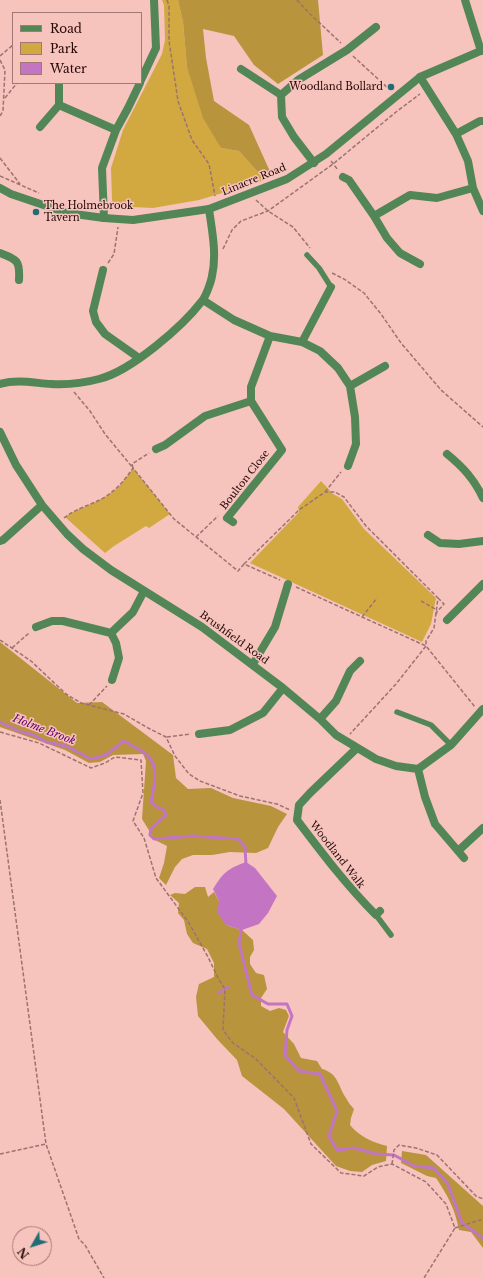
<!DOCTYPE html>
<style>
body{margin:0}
#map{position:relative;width:483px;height:1278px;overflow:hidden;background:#f6c3bd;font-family:"Libre Baskerville",serif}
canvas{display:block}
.legend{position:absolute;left:12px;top:12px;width:130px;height:72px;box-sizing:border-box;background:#f6c3bd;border:1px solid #a27874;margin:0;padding:5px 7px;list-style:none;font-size:12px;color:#240706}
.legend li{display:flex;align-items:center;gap:8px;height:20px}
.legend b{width:20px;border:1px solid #a27874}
.north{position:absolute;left:12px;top:1226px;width:40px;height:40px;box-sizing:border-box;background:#f6c3bd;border:1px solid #a27874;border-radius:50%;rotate:231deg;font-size:11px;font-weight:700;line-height:16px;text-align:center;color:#240706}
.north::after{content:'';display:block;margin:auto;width:14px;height:18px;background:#226c75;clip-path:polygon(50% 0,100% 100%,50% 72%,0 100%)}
</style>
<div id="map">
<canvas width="483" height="1278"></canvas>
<ul class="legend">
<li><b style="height:5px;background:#528657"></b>Road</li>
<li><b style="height:11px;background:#d2a941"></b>Park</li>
<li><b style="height:11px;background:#c375c4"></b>Water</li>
</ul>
<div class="north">N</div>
</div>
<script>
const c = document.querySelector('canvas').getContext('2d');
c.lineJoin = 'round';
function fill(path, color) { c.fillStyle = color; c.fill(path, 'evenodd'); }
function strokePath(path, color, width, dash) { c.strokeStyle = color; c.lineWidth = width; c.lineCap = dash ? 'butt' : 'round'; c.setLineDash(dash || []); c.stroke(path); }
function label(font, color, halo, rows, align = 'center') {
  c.font = font + ' "Libre Baskerville",serif'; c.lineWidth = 3; c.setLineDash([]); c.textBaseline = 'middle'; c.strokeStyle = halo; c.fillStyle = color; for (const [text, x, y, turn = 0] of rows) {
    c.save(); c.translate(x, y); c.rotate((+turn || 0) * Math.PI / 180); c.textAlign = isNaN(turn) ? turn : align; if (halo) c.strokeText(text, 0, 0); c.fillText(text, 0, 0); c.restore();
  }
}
fill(new Path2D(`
 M162,0H178L183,22L187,67L221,148L239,151L265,180L199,200L153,208L113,206L112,199L111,168L123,130L162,54L165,40L164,5Z
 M133,468L170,514L149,528L146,526L114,546L105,553L65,517C77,508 92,505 105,497C117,490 125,480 133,468Z
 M321,481L333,494L342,499L364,529L436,598L431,624L422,642L250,563L299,512L298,507Z`), '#d2a941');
fill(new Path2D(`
 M178,0H318L323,55L278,84L254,65L234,36L203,29L206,58L214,101L249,125L272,176L265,180L239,151L221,148L203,118L187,67L183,22Z
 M0,642L77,703L102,702L173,755L176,778L188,789L211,788L233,798L271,806L287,814L278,827L268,848L256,853L230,852L212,855H193L182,859L175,867L166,885L159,878L164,863L167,846L155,840L142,819L146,761L143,754L113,755L100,762L89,763L65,750L0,727Z
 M195,887H205L208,897L214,892L219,901L226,925L242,930L253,940L254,950L250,957V964L256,973L264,975L267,989L261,998V1006L270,1011L279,1008L286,1010L289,1016L283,1032L294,1044L301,1058L317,1061L322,1069C338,1073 338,1086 346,1098C348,1102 351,1106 354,1109L351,1118L350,1125C360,1137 372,1142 387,1146L386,1161L372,1165L362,1172L350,1171L336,1166L284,1109L242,1076L237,1060L217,1039L198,1016L196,997L199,984L214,977V963L207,949L193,943L187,934L184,920L178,913L179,903L170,895L175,893L185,894Z
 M402,1151L426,1155L483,1206V1248L471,1232L459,1230C455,1209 448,1196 436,1178L427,1176L401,1163Z`), '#b8943d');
fill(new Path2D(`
 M246,862L255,868L277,896L268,913L259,924L242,930L226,925L217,912L219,901L213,889C224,872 227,869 246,862Z`), '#c375c4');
strokePath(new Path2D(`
 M0,722L21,732L34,735L46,742L66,746L91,759L106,755L124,741C132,746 142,750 148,756C159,765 154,789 151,801L155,806L164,810L166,815L151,829L150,835L154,839L193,836L238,839L245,847L246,865
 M242,926L239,943L252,995L268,1004H287L292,1016L287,1030L285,1055L299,1071L320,1074L337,1111L329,1136L337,1150L355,1148L376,1154L394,1155L414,1166L434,1168L448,1184L462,1223L483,1238
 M219,993L228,987`), '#c375c4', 3);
strokePath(new Path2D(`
 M167,0L169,6V41L178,101L192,140L209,164L215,196
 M297,0L309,13L341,43
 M0,56L13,45
 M353,56L390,90
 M0,60L5,70L3,111L0,116
 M5,98L17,83
 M0,158L20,184
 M331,161L338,170
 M0,176L39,193
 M256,200L268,211L293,227L310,248
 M223,249L232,230L241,221L268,211L333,164L396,112L420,94
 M108,263L114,254L118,227
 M332,273L344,279L364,293L381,314L401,343L441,390L483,427
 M74,392L90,411L105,434L133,468
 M133,468L132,464L149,453
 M325,492L341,472
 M64,518C76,508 92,505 105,497C117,489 125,480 133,468L174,519L238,571L244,564L280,580
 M196,537L218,516
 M244,564L299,510L325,492H335L344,497L366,526L438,598L434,628L426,641V646L396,684L350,734
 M296,587L426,646L475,707
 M438,598L444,604L436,613L439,615
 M421,601L437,610
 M362,617L377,598
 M0,640L31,661L66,694L81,703L124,714L150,729L166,737L175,756L189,774L200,781L240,796L277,804L290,810
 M12,648L29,633
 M89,705L107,686
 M0,732L39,743L91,768L105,763L115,757L141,760L143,793L133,821L144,838L156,878L189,923L208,957L218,978L225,989L223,1030L233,1043L256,1059L294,1098L311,1144L341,1173L364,1176L378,1167L392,1164L426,1182L446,1204L455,1228L424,1278
 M167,737L191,734
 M0,800L46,1144L79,1239L85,1245L104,1278
 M0,1154L46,1144
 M392,1164L394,1150L399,1145L416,1148L437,1155L476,1196L483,1199
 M455,1228L483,1219`), '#9c736f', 1.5, [4, 2]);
strokePath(new Path2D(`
 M307,255L319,268L331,287
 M397,712L431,725L451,745
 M376,915L391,935`), '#528657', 5.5);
strokePath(new Path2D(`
 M465,0L481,51
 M241,69L281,95
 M420,77L456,134L468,161L473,188L483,211
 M141,80L156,48L154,0
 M59,83V105L116,130
 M40,127L59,105
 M456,134L480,121H483
 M314,163L294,137L282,117L281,95L298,80L347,50L376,27
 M343,177L349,180L374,216L387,238L400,253L420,264
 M374,216L410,195L437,198L473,188
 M104,218L102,168L116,130L128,108L140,83
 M0,253C18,260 20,261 19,280
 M103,270L93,311L96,322L105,334L139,358
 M203,300L234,320L270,336L302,342L320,351L338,368L350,386L355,417L356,444L348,466
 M302,342L331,287
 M0,384C17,379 34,383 51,384C67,385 84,383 99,379C131,371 182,327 202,301C206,296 211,282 212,276C217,254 212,231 209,209
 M350,386L385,366
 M0,432L16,465L42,505L67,534L83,549L111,570L202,627L283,688L320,719L336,735L376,759L396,766L418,769L451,745L483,709
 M156,449L165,445L205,416L251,401
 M447,454C463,467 474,479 483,498
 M233,522L227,518L282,450L251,401V387L270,336
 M428,535L440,543L459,544L483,541
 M0,541L3,540L42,505
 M447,620L483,584
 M36,627L52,621H63L111,633L133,612L144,591
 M111,633L116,643L119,658L112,680
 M253,664L275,627L288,584
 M320,719L336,701L350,671L360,661
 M199,734L230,730L263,713L283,688
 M357,748L310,793L299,805L297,820C322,853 347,886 376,915L380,911
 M418,769L425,797L435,824L464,858
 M458,851L483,828`), '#528657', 8);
strokePath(new Path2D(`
 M0,188L11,194L67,213L104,218L133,220L209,209L287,179L326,154L420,77L483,50`), '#528657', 8);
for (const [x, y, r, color] of [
 [391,87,4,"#226c75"],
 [36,212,4,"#226c75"]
]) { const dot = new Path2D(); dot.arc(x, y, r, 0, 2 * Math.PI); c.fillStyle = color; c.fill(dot); strokePath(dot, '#f6c3bd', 1.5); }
label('10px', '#240706', '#f6c3bd', [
 ["Woodland Bollard",383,87],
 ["The Holmebrook",44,206,"left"],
 ["Tavern",44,218,"left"]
], 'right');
label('10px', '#240706', '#f6c3bd', [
 ["Linacre Road",254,180,-22],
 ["Boulton Close",245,480,-52],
 ["Brushfield Road",234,638,36],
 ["Woodland Walk",337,855,52]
]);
label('italic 11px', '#69006d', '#f6c3bd', [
 ["Holme Brook",44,730,21]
]);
</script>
